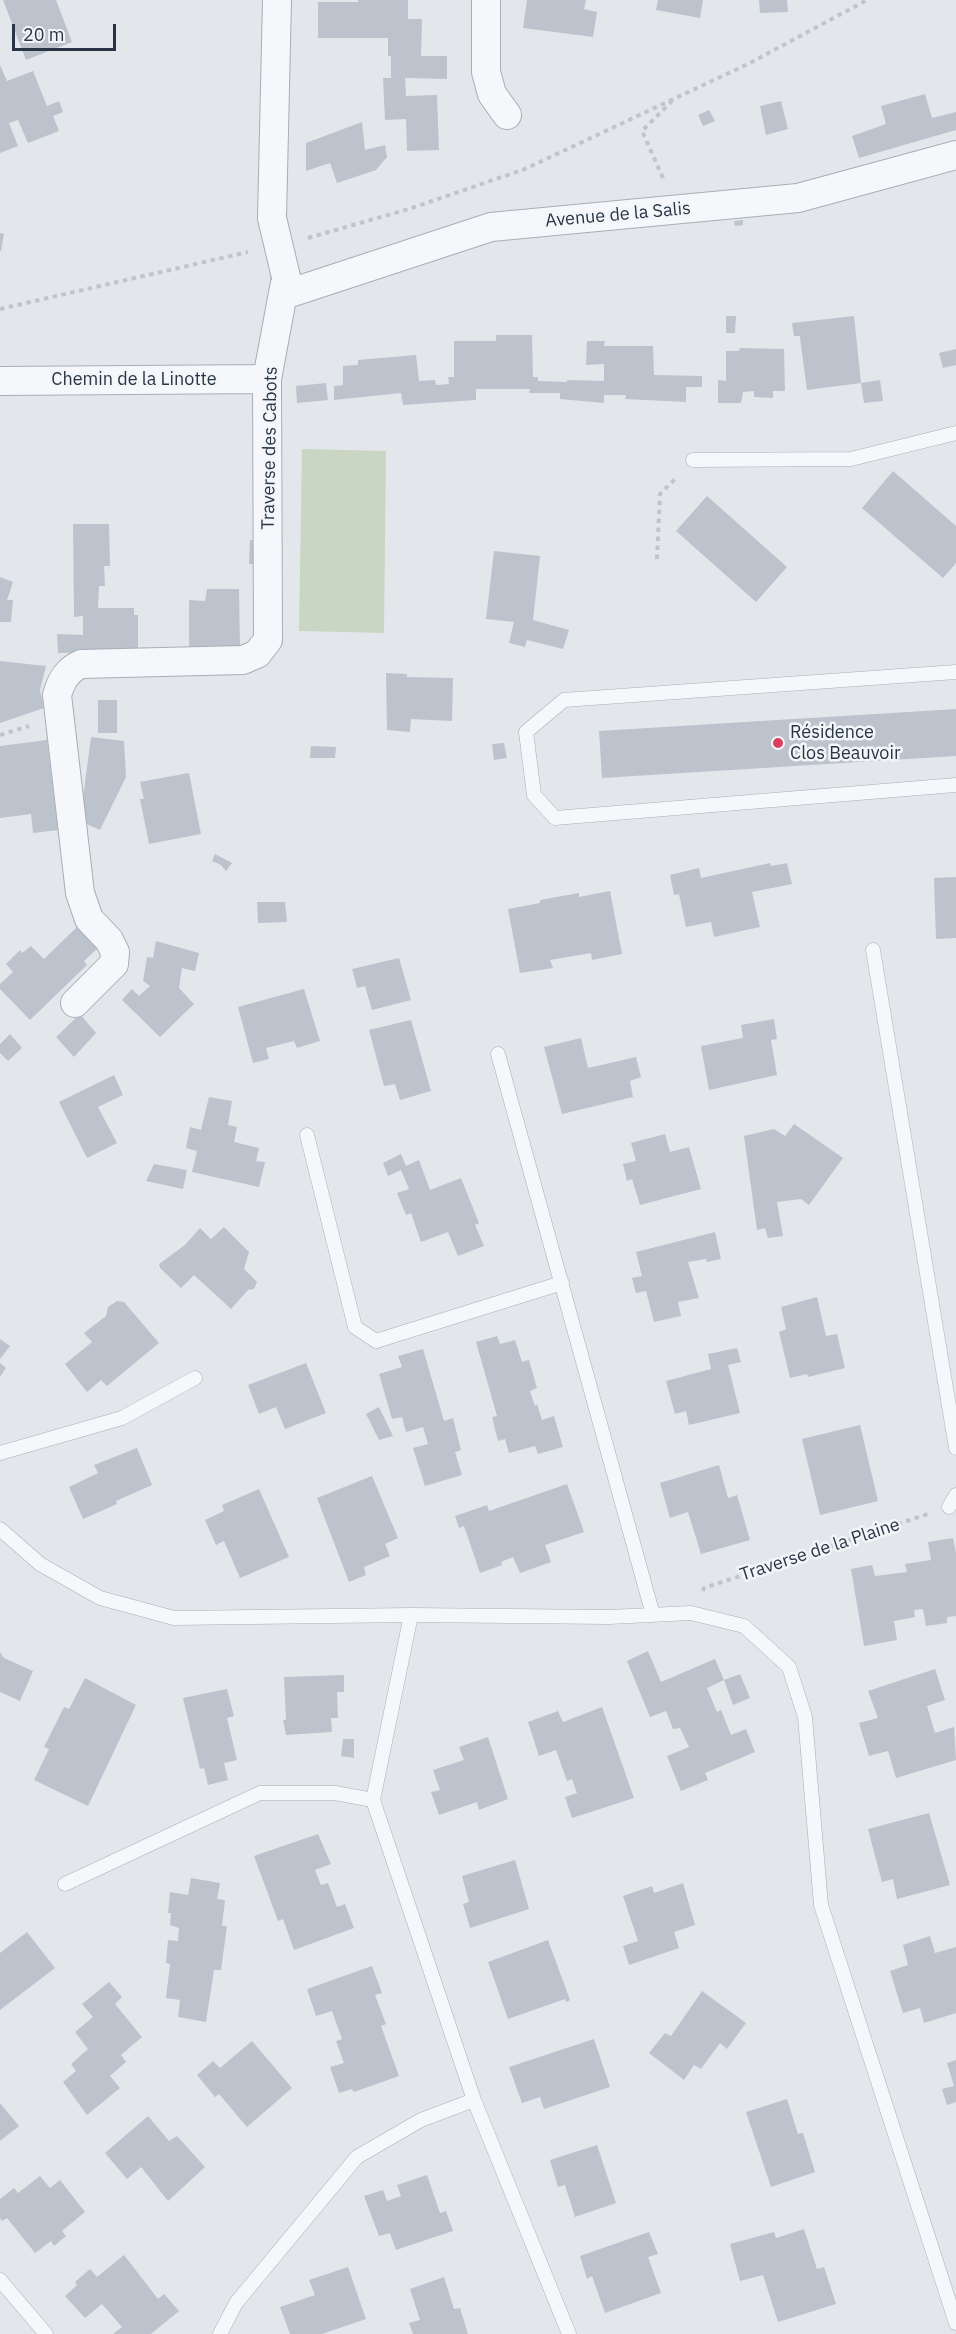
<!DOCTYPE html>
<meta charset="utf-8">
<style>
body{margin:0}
#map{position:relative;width:956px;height:2334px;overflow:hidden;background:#e3e7ec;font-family:"IBM Plex Sans",sans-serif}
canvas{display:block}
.scale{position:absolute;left:12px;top:24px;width:104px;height:27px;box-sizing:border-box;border:3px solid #293546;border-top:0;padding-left:8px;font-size:18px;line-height:21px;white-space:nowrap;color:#293546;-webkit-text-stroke:4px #f3f6f9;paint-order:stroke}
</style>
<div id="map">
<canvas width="956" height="2334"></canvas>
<div class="scale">20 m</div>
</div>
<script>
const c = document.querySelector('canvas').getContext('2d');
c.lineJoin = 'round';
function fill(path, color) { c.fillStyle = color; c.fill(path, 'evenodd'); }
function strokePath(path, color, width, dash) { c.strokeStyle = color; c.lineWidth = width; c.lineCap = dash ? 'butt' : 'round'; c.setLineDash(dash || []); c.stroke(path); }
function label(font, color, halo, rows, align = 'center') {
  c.font = font + ' "IBM Plex Sans",sans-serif'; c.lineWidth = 5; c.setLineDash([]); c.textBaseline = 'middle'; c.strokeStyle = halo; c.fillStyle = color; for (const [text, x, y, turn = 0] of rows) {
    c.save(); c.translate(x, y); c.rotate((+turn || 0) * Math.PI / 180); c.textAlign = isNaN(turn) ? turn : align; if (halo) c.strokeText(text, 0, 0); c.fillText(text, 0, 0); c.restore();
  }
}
fill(new Path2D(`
 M302,449L386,451L384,633L299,631Z`), '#c9d6c3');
fill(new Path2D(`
 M3,0H56L72,42L26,60Z
 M358,0H408V19H422L421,56H447V79L405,78L406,96L437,95L439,150L407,151L406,119L385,120L383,78H391V56H388V38H318V2H358Z
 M527,0H586L584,9L597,12L593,37L523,28Z
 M658,0H703L700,18L656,10Z
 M759,0H787L788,12L760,13Z
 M0,65L7,81L33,71L47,106L59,101L63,112L53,116L59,131L28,143L18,120L9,123L18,146L0,153Z
 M925,94L932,118L956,112V130L859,158L852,136L886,124L881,106Z
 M781,101L788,129L766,135L760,106Z
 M709,110L715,121L703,126L698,115Z
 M362,122L365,150L385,145L387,157L376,170L337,183L330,163L306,171V143Z
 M743,220V225L735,226L734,221Z
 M0,233L4,234L1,251H0Z
 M726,316H736L735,333H726Z
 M854,316L861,383L807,390L800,338V336H794L792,323Z
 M496,335H532L533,377H538V381L567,382V380L604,381V364L586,365L587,341H605L604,346H653L654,375L702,376V387H686V402L625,399L626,395H604V403L560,399V393H529L530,389H476V400L403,405L401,393L334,400V386L343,385V366L358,365V360L416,355L419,381L435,380L436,385L449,384L448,377H454V341H496Z
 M740,348L784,349L785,391H773V398L754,397V391L743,392L741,403H718V380L726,381V351H739Z
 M956,349V365L943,368L939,353Z
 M880,380L883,401L864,403L861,383Z
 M326,383L328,400L297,403L296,386Z
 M893,471L956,526V563L943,578L862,508Z
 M707,496L787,567L756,602L676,531Z
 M73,524H109L110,566H104L105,586H99L98,608H134V615H138V651L58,653L57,634L83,635V616L74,617Z
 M250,540H258V565L249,564Z
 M494,551L540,556L533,620L569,630L563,649L527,640L525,647L509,643L514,622L486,619Z
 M0,577L13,582L7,600H13L11,622H0Z
 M207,589H239L240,650H189V600L205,601Z
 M0,661L46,666L40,690L44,708L0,723Z
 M386,673L407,674V677L453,678L452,721L411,719L410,732L387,730Z
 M98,700H117V733H98Z
 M956,709V756L602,778L599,731Z
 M91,737L124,741L126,777L100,830L80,821Z
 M47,740L58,830L33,833L31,814L0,818V746Z
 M504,743L507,758L494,760L492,744Z
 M311,746L336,747L335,758H310Z
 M189,773L201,834L149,844L140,799H144L140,782Z
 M215,854L232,863L226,871L221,865L212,861Z
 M770,863L771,866L787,863L792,884L752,892L760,927L714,937L711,922L686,927L679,894L674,895L670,875L699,868L701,878Z
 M956,877V938L936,939L934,878Z
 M610,891L622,954L592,960L591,953L550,960L553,968L520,973L508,909L540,903V900L579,893V897Z
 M257,902H285L287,922L258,923Z
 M77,927L98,948L84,961L87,965L30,1020L0,989V984L13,972L6,964L20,950L22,953L31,946L44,959Z
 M156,941L199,953L195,971L182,968L179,988L194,1004L160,1037L122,1000L132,989L139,996L150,986L143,981L147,957L153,958Z
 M399,958L411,1000L372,1010L365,986L357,988L352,969Z
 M304,989L320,1041L297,1048L294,1041L266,1048L269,1059L253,1063L238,1007Z
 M80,1014L96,1033L74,1057L56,1037Z
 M774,1019L777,1039L771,1040L777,1075L709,1090L701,1046L743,1038L741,1025Z
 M411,1020L431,1091L400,1100L395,1084L384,1086L369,1030Z
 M10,1034L22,1048L8,1061L0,1053V1044Z
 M581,1038L588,1068L636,1057L641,1077L630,1081L633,1097L562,1114L544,1047Z
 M114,1075L123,1095L98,1107L117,1143L87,1158L59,1102Z
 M209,1097L232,1101L228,1125L237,1127L234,1142L259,1148L256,1161L265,1162L259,1187L192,1172L197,1151L186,1148L190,1127L201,1130Z
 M794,1124L843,1158L809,1205L801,1199L777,1202L783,1236L768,1238L765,1228L757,1230L744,1136L774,1129L785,1136Z
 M665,1134L670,1152L689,1147L701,1189L640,1205L632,1179L627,1181L623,1164L636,1161L631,1143Z
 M401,1154L406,1166L419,1160L430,1190L461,1178L479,1223L475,1225L484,1246L458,1256L448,1232L421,1242L411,1213L406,1215L397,1193L409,1189L401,1170L388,1176L383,1163Z
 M154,1164L187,1170L183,1189L146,1181Z
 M224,1227L249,1252L244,1269L257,1282L254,1289L248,1290L231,1309L194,1275L181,1288L160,1268L159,1264L185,1245L200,1228L211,1239Z
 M715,1232L721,1259L707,1262L706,1259L688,1262L699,1298L678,1302L681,1316L654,1322L646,1291L636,1293L632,1278L642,1276L636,1252Z
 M817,1297L826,1336L837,1334L845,1368L808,1377L807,1374L790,1378L779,1332L786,1329L781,1307Z
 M117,1301L124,1302L159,1343L107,1386L101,1380L87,1392L65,1364L92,1342L84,1333L106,1316L108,1307Z
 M497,1336L500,1344L515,1340L522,1362L529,1360L537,1388L530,1391L535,1406L537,1404L542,1420L554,1416L563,1447L538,1454L535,1446L509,1453L505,1439L498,1441L492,1417L497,1416L476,1342Z
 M0,1339L10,1346L0,1359Z
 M737,1348L741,1362L728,1365L740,1413L689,1425L686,1411L675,1414L666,1381L711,1369L708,1354Z
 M423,1349L444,1421L453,1418L461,1450L455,1452L462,1475L425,1486L413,1448L428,1444L423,1427L406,1432L402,1417L392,1419L379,1374L402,1367L398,1356Z
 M0,1363L6,1368L0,1377Z
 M306,1363L326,1413L285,1429L276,1407L259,1414L248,1385Z
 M379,1407L393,1436L379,1440L366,1414Z
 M860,1425L878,1501L820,1515L802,1439Z
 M137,1448L152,1485L116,1501L117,1504L83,1519L69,1487L98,1473L94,1465Z
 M719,1465L728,1498L737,1495L750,1540L701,1554L688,1512L670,1518L660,1483Z
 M372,1476L398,1538L385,1544L390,1556L364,1567L366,1575L349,1582L317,1498Z
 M567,1484L584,1532L545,1545L551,1562L520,1573L513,1557L501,1562L502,1565L480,1573L464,1526L459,1528L455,1516L487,1505L489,1511Z
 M259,1489L289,1557L240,1578L224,1541L216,1545L205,1520L224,1511L222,1505Z
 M953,1538L956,1553V1616L947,1617V1623L926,1626L923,1609L914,1610L915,1617L894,1621L897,1640L864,1646L851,1569L872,1565L875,1576L907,1572L905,1564L931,1560L928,1542Z
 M648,1651L661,1682L715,1659L724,1680L707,1688L717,1712L721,1710L731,1735L746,1729L755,1752L705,1773L708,1780L681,1791L667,1756L689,1747L680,1728L673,1729L666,1711L650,1717L627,1661Z
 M0,1652L4,1658L33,1671L20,1701L0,1692Z
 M935,1669L945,1700L927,1706L935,1733L954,1727L956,1760L896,1778L888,1751L869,1756L859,1723L878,1718L868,1691Z
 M740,1674L750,1698L733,1705L724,1680Z
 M344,1675V1692H337L338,1718H331L332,1732L286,1735L283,1720H286L284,1677Z
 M85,1678L136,1705L88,1806L34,1780L49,1749L44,1747L64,1707L69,1709Z
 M227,1689L234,1716L227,1718L237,1760L224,1763L228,1780L208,1785L204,1768L200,1769L183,1698Z
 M602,1707L634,1798L572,1818L565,1797L577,1793L572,1779L567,1781L556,1750L539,1756L528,1722L558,1711L563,1722Z
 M488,1737L508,1799L479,1810L477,1802L439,1815L431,1792L440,1790L433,1770L464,1760L459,1747Z
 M343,1739H354V1758L341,1756Z
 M929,1813L950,1885L897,1899L893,1879L882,1882L868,1829Z
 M318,1834L331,1864L315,1870L321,1885L328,1883L337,1907L345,1904L354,1928L294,1950L283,1919L278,1921L254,1856Z
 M515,1860L529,1909L470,1928L463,1904L469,1902L462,1876Z
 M191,1878L220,1883L217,1899L225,1900L222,1926H227L221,1970H214L206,2022L178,2017L180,2000L166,1998L170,1964L166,1963L168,1940L178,1941L179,1928L170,1925L171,1913H168L170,1892L188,1895Z
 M683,1883L695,1925L674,1932L679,1948L629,1965L623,1946L638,1941L623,1896L652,1886L654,1893Z
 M27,1932L55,1968L0,2010V1953Z
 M930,1936L935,1953L956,1947V2013L924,2023L920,2008L903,2013L890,1971L908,1965L903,1945Z
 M548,1940L570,2000L566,2002L565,1999L508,2019L488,1962Z
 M372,1966L382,1993L375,1995L386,2024L381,2026L399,2076L354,2092L352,2089L339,2093L330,2067L344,2063L336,2041L342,2039L332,2011L316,2016L307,1989Z
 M109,1982L122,1997L115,2004L142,2037L121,2055L126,2062L110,2076L120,2088L87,2115L63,2082L76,2071L71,2064L88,2049L75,2032L93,2017L82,2004Z
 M702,1991L746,2023L727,2049L720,2043L701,2069L694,2065L684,2080L649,2053L665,2033L671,2036Z
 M594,2039L610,2087L544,2109L540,2097L522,2103L509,2067Z
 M252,2041L292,2088L247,2127L219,2094L215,2097L197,2075L213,2061L220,2068Z
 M956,2060V2102L947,2105L942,2089L954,2086L947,2063Z
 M787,2099L798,2134L803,2133L815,2172L771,2187L746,2112Z
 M0,2103L19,2126L0,2141Z
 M148,2116L169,2141L177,2136L205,2167L168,2201L141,2167L127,2179L105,2153Z
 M597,2145L616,2203L575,2217L565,2185L558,2187L550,2160Z
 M427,2175L440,2213L446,2211L453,2231L396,2250L390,2233L379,2236L364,2196L383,2190L387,2201L401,2196L397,2185Z
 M40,2176L50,2188L60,2180L85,2212L62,2231L66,2236L54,2246L51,2241L35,2253L7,2218L2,2221L0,2218V2199L14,2188L18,2193Z
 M804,2229L817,2269L824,2267L836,2304L778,2322L763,2275L740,2281L730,2244L774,2232L776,2238Z
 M649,2232L658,2254L648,2257L661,2293L605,2313L592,2276L587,2279L580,2256Z
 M124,2255L158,2299L164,2294L179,2311L151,2334H113L122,2327L102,2304L85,2318L65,2296L77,2285L75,2282L90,2269L97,2277Z
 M348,2267L366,2319L322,2334H290L280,2307L315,2295L309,2280Z
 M444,2277L454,2309L460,2308L468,2334H413L409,2323L420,2320L410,2289Z`), '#bcc3cc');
const service = new Path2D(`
 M693,460L851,459L956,433
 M956,672L564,700L526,732L534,795L555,818L956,785
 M873,950L956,1448
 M498,1054L653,1615
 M307,1135L355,1327L376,1341L562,1283
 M0,1453L122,1418L195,1378
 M949,1507L956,1495
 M0,1529L40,1564L100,1598L174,1618L411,1615L609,1617L691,1613L744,1626L789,1667L805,1717L821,1905L956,2323
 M373,1800L411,1615
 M65,1884L260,1793H335L373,1800L474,2100L569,2334
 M0,2280L46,2334
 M220,2334L236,2303L357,2157L421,2120L474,2100`);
const minor = new Path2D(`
 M486,0V72L492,94L507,115
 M272,218L277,0
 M284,295L491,227L798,198L956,155
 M0,381L267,379
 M75,1003L114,964L115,952L109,940L89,919L80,893L57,695C61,681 67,670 81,664L243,660L257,654L268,640L267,379L286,277`);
strokePath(service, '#a7aeb7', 15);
strokePath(minor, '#a7aeb7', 30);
strokePath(new Path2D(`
 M663,178L642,131L672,101
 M308,238L412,208L525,169L750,63L867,0
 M0,309L248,252
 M657,559L660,494L676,478
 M0,735L29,726
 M703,1591L704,1588L928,1514`), '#c1c5cb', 4, [4.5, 4.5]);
strokePath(service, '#f6f7fa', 14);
strokePath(minor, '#f6f7fa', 28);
const minorBridge = new Path2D(`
 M272,218L286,277`);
strokePath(minorBridge, '#a7aeb7', 30, []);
strokePath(minorBridge, '#f6f7fa', 28);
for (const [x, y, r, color] of [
 [778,743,6,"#d9405f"]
]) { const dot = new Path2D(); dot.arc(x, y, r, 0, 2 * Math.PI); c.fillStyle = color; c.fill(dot); strokePath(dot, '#f3f6f9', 2); }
label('18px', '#293546', '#f3f6f9', [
 ["Avenue de la Salis",618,215,-5],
 ["Chemin de la Linotte",134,380],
 ["Traverse des Cabots",270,448,-89],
 ["Traverse de la Plaine",820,1550,-18]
]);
label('18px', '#293546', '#f3f6f9', [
 ["Résidence",790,733],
 ["Clos Beauvoir",790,754]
], 'left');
</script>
